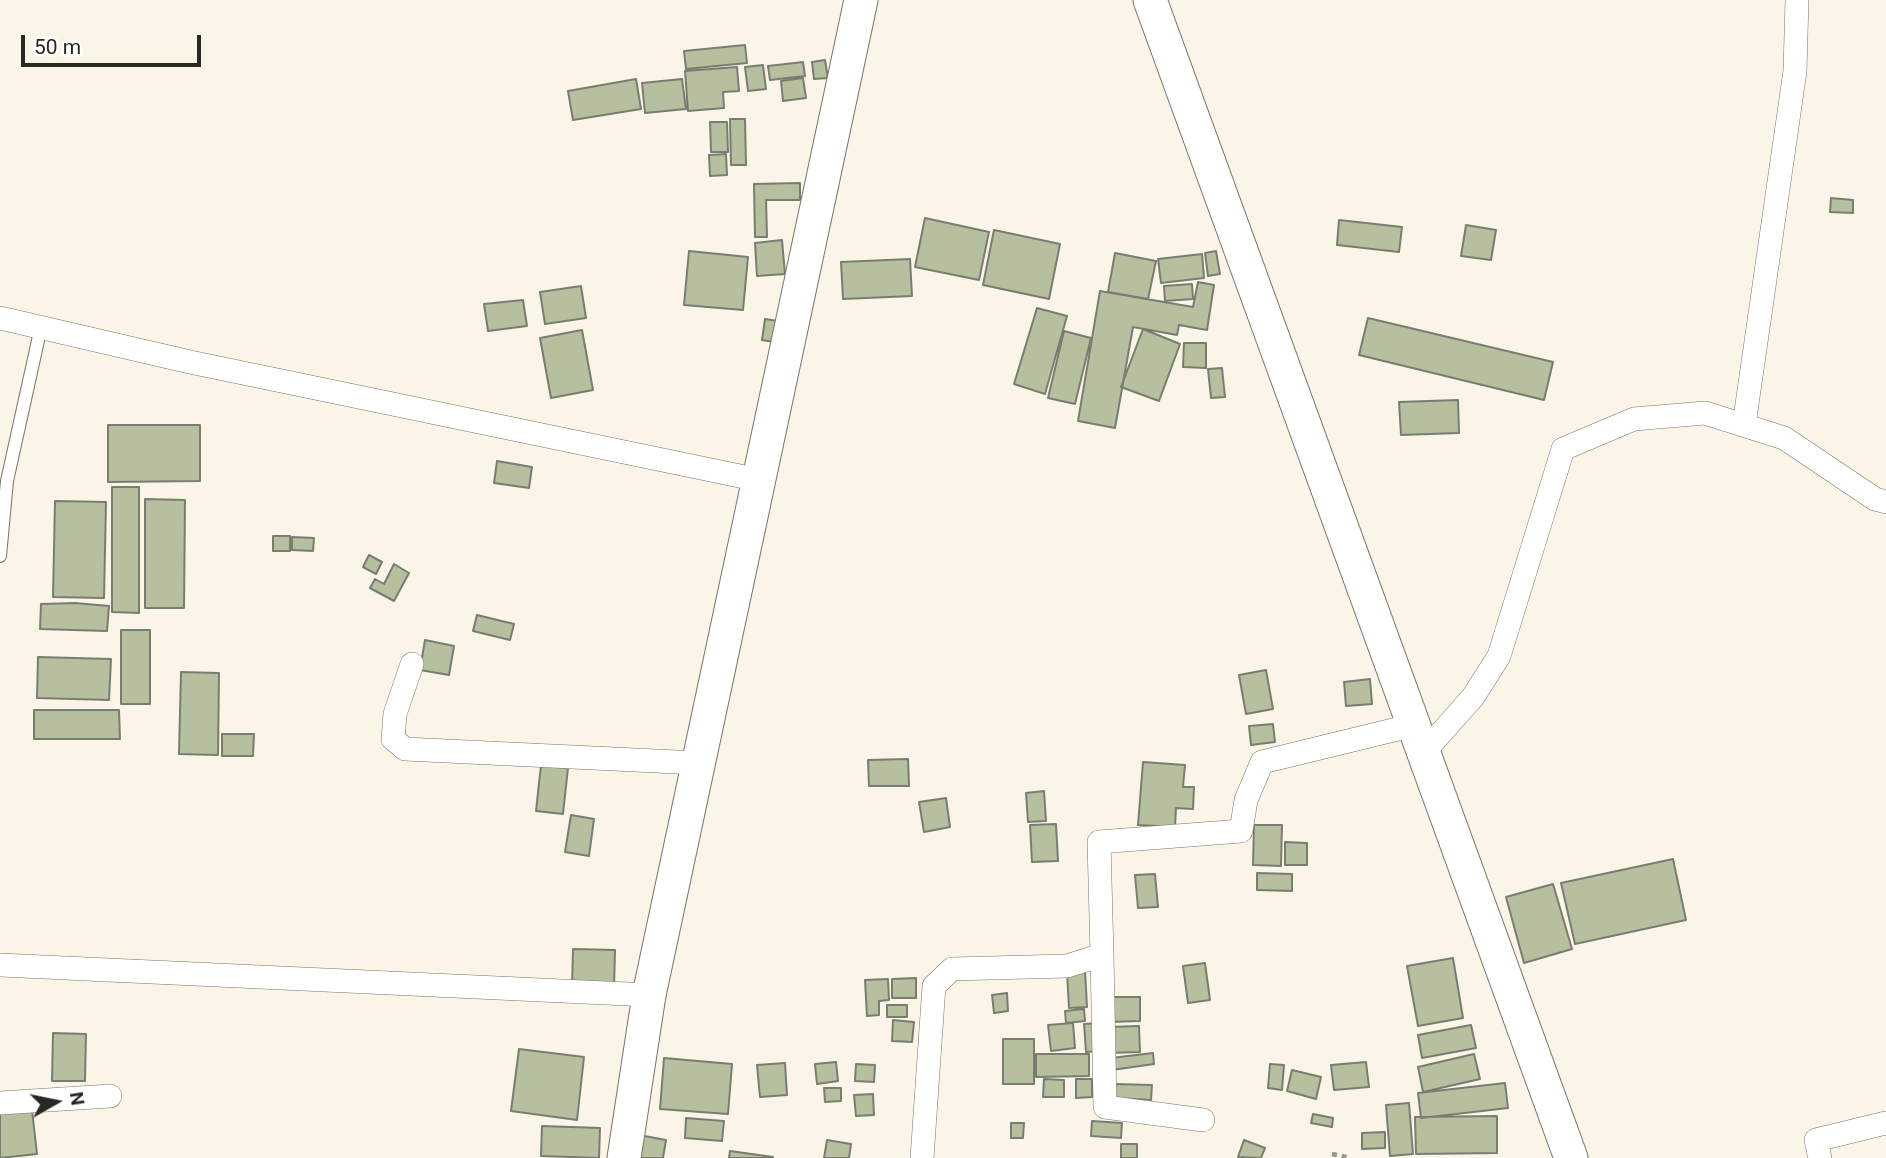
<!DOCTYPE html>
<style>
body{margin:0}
#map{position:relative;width:1886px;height:1158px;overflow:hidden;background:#faf5e7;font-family:Roboto,sans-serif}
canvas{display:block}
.north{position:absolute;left:21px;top:1067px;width:70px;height:70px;-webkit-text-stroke:5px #fff;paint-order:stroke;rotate:81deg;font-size:19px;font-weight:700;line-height:28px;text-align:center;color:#292722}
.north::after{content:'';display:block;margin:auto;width:24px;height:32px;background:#292722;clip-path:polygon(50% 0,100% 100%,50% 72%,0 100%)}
.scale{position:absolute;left:21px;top:35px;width:180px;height:32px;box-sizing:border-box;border:4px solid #292722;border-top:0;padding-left:9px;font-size:21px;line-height:24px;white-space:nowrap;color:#292722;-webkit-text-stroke:5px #fff;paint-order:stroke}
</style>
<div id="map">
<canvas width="1886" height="1158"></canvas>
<div class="north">N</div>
<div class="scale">50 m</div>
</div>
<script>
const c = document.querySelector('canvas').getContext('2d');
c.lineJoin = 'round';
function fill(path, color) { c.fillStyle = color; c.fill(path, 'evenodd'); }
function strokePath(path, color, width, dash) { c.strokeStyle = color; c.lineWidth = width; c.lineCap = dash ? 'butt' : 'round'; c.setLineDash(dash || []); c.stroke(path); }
const building = new Path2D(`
 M745,45L747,63L686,69L684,51Z
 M825,60L828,78L814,79L812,62Z
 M803,62L805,76L770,80L768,66Z
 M763,65L766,89L748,91L745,67Z
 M737,67L739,91L723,92L724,108L688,111L685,71Z
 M803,78L806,98L783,101L781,81Z
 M636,79L641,109L573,120L568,91Z
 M682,79L686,109L645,113L642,83Z
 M730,119H745L746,165H731Z
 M710,122H727L728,152H711Z
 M726,154L727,175L710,176L709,155Z
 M800,183V200H766L767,237H755L754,184Z
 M1831,198L1853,200V213L1830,212Z
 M925,218L989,232L979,280L915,267Z
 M1339,220L1402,227L1399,252L1337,245Z
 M1466,225L1496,230L1491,260L1461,256Z
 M994,230L1060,244L1049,299L983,285Z
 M782,240L785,274L757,276L755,243Z
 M689,251L748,257L743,310L684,305Z
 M1216,251L1220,274L1208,276L1205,253Z
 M1115,253L1156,261L1148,299L1108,292Z
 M1202,254L1204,278L1161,283L1158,259Z
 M910,259L912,296L843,299L841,262Z
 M1198,282L1214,285L1207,330L1179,325L1177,335L1133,327L1115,428L1078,421L1100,291L1193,307Z
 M1192,284L1193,299L1165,301L1164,286Z
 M581,286L586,318L545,324L540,292Z
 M523,300L527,326L488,331L484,304Z
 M1037,308L1067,316L1045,394L1014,384Z
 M1368,318L1553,362L1544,400L1359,355Z
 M765,319L778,321L774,342L762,340Z
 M1143,329L1180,344L1159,401L1121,387Z
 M582,330L593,390L551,398L540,338Z
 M1064,331L1091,338L1075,404L1048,398Z
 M1184,343H1206V368L1183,367Z
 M1222,368L1225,397L1211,398L1208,369Z
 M1458,400L1459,433L1401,435L1399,402Z
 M108,425H200V481L108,482Z
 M497,461L532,467L529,488L494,483Z
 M112,487H139V613L112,612Z
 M145,499L185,500L184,608H145Z
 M55,501L106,502L104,598L53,597Z
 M273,536H290V551H273Z
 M292,537L314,538L313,551L292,550Z
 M369,555L382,562L376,574L363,567Z
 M394,564L409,573L394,601L370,588L375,579L384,584Z
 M75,603L109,606L107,631L40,629L41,604Z
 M477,615L514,624L510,640L473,631Z
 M121,630H150V704H121Z
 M425,640L454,646L449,675L420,670Z
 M38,657L111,659L109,700L37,698Z
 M1266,670L1273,709L1246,714L1239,675Z
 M181,672L219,673L218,755L179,754Z
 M1370,679L1372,704L1346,706L1344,682Z
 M34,710H119L120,739H34Z
 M1273,724L1275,742L1251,745L1249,726Z
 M222,734H254L253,756H222Z
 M908,759L909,786H869L868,760Z
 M1143,762L1185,765L1183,787H1194L1193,809L1176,808L1175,827L1138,825Z
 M541,765L568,768L563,814L536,811Z
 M1044,791L1046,821L1028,822L1026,793Z
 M946,798L950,827L924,832L919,802Z
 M571,815L594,819L589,856L565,852Z
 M1056,824L1058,861L1032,862L1030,825Z
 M1254,825H1282L1281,866L1253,865Z
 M1285,842L1307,843V865H1285Z
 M1673,859L1686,920L1575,944L1561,883Z
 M1257,873L1292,874V891L1257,890Z
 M1155,874L1158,907L1138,908L1135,875Z
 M1553,884L1572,949L1524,963L1506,897Z
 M573,949L615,950L614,989L572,988Z
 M1453,958L1463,1018L1418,1026L1407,966Z
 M1205,963L1210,1000L1188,1003L1183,966Z
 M1085,971L1087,1007L1069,1008L1067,972Z
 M916,978V998H892V979Z
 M888,979L889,1000L879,1001V1015L867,1016L865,980Z
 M1007,993L1008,1011L994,1013L992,995Z
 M1108,997H1140V1021L1108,1022Z
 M887,1005H907V1017H887Z
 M1084,1009L1085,1021L1066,1023L1065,1011Z
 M893,1020L914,1022L912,1042L892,1041Z
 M1073,1023L1075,1048L1051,1051L1048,1025Z
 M1099,1023L1101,1051L1086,1052L1084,1024Z
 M1471,1025L1476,1048L1422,1058L1418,1035Z
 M1139,1026L1140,1052L1108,1053L1106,1027Z
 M53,1033L86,1034L85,1081H52Z
 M1003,1039H1034V1084H1003Z
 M519,1049L584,1057L577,1120L511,1111Z
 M1153,1053L1154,1064L1112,1070L1111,1058Z
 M1036,1054H1089V1076L1036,1077Z
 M1474,1054L1480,1079L1423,1092L1418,1067Z
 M664,1058L732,1064L728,1114L660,1109Z
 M836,1062L838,1081L817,1084L815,1064Z
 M1366,1062L1369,1087L1334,1090L1331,1065Z
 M785,1063L787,1095L760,1097L757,1065Z
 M856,1064L875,1065L874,1082L855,1081Z
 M1270,1064L1284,1065L1282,1090L1268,1088Z
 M1292,1070L1321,1077L1316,1099L1287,1091Z
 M1044,1079L1064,1080V1097H1043Z
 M1076,1079H1092V1097L1076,1098Z
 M1505,1083L1508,1108L1421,1118L1418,1093Z
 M1115,1084L1152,1085L1151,1100L1114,1098Z
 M824,1088H841V1101L825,1102Z
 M873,1094L874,1115L856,1116L854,1095Z
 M1409,1103L1413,1154L1390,1156L1386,1105Z
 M32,1110L37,1154L0,1158V1113Z
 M1313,1114L1333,1118L1332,1127L1311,1123Z
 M1497,1116V1153L1416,1154L1415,1117Z
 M686,1118L724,1121L722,1141L685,1138Z
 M1092,1121L1122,1123L1121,1138L1091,1136Z
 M1011,1123H1024L1023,1138H1011Z
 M542,1126L600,1128L599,1158L541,1156Z
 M1385,1132V1148L1362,1149V1133Z
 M639,1135L666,1140L663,1158H635Z
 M827,1140L851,1144L849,1158H824Z
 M1244,1140L1265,1148L1261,1158L1238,1157Z
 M1121,1144H1137V1158H1121Z
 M730,1151L773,1157L772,1158H729Z`);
fill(building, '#b6c09f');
strokePath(building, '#797d71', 2);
const lane = new Path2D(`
 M0,556L7,481L41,327`);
const street = new Path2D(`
 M0,318L190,362L759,480
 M1744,425L1795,71L1797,0
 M412,664L395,714L393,739L405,749L698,763
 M1424,752L1473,697L1499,656L1563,449L1634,419L1705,413L1784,438L1875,499L1886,502
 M1102,955L1105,1107L1203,1120
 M0,965L649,995
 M0,1103L110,1096
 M922,1158L934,986L952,969L1067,966L1102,955L1099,842L1241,831L1246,800L1262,762L1414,725
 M1820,1158L1816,1140L1886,1123`);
const secondary = new Path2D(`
 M1150,0L1571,1158
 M624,1158L649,995L861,0`);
strokePath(lane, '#797468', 14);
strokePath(street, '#797468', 24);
strokePath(secondary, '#797468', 35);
strokePath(new Path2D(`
 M1332,1154L1351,1158`), '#98948b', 4.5, [5, 5]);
strokePath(lane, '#fff', 12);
strokePath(street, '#fff', 23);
strokePath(secondary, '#fff', 33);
</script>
